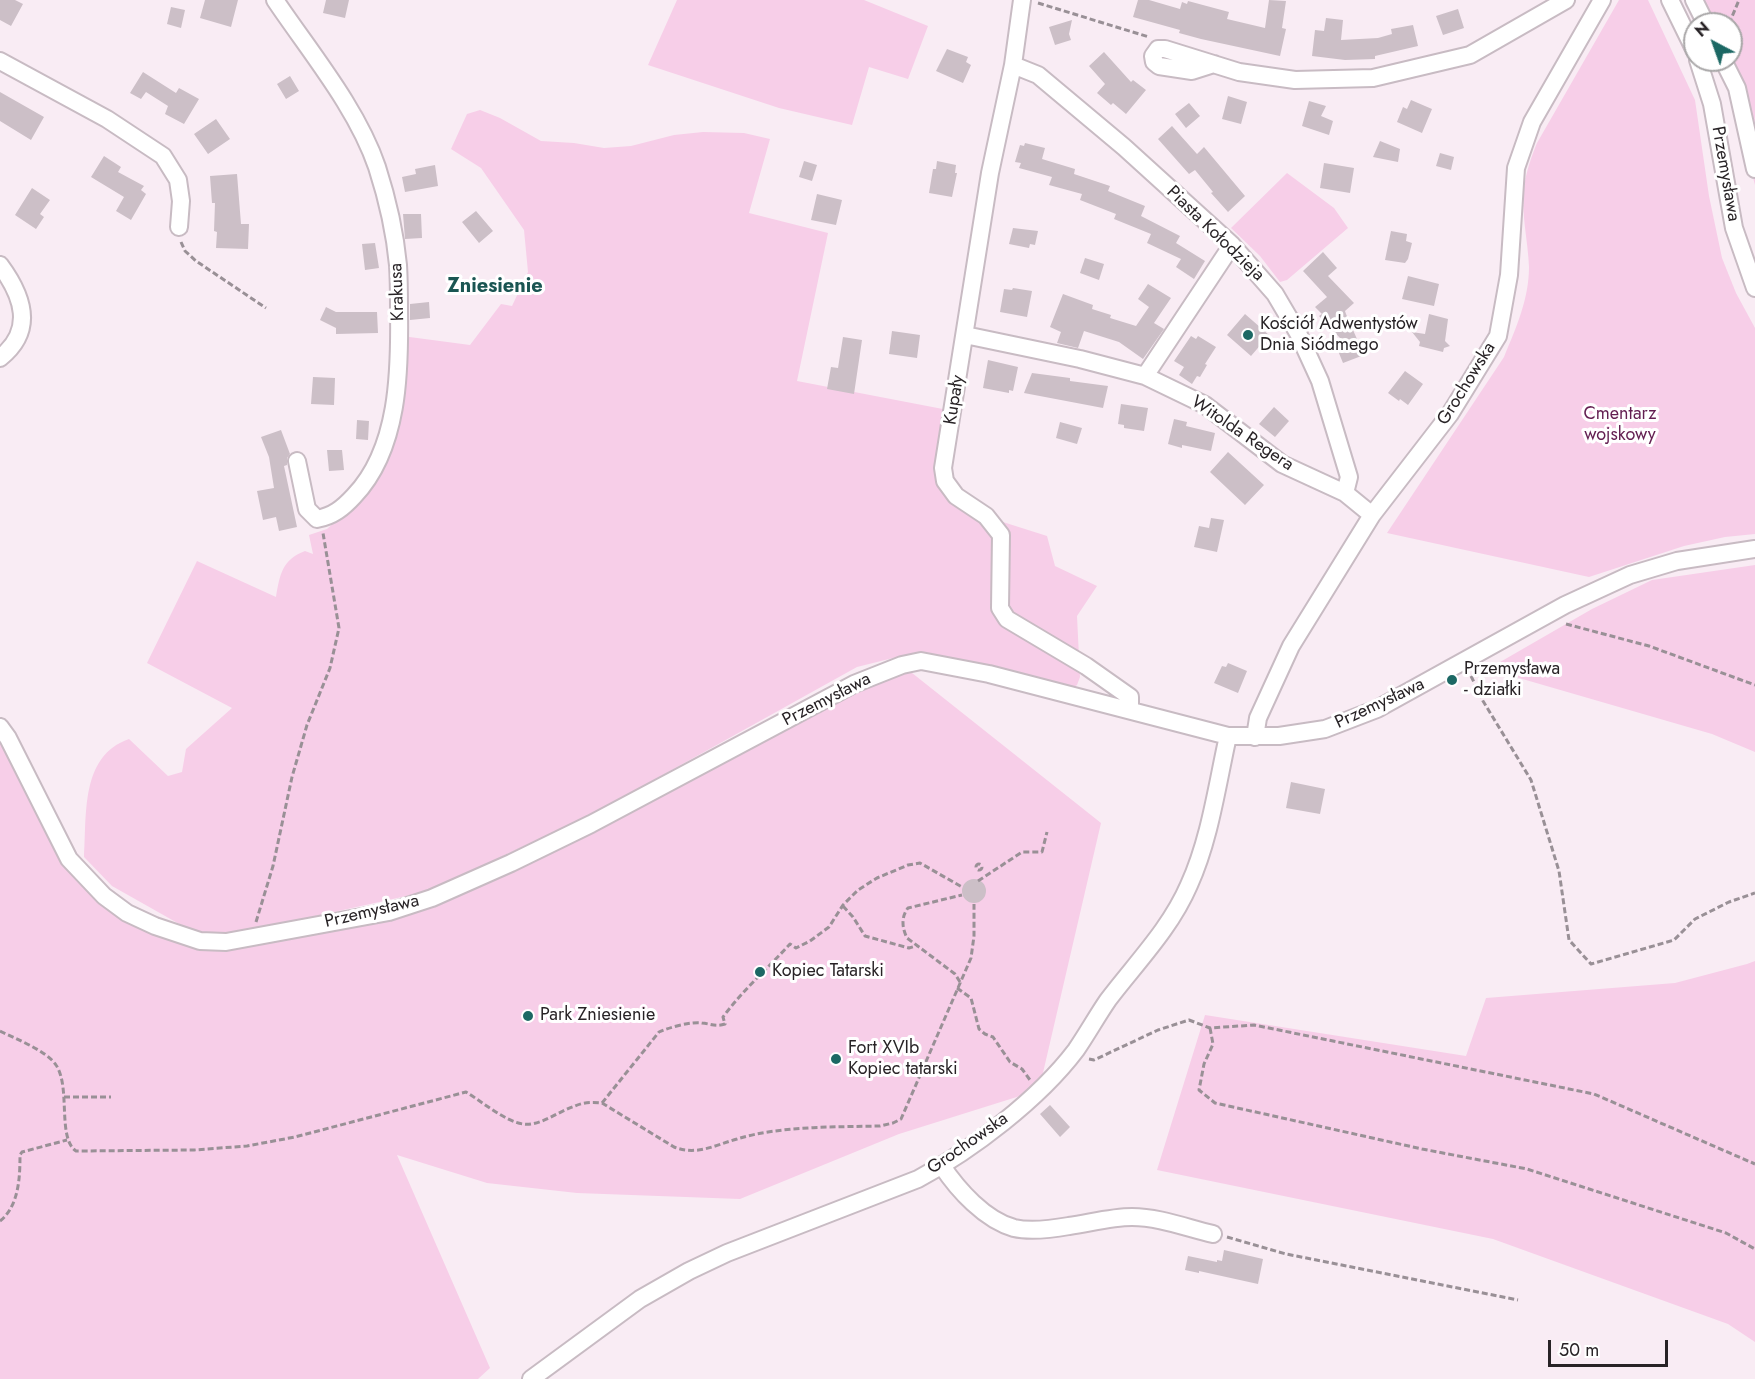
<!DOCTYPE html>
<meta charset="utf-8">
<style>
body{margin:0}
#map{position:relative;width:1755px;height:1379px;overflow:hidden;background:#f9ecf4;font-family:Jost,sans-serif}
canvas{display:block}
.north{position:absolute;left:1683px;top:12px;width:60px;height:60px;box-sizing:border-box;background:#fff;border:2px solid #a9a7a8;border-radius:50%;rotate:319deg;font-size:16px;font-weight:700;line-height:24px;text-align:center;color:#282326}
.north::after{content:'';display:block;margin:auto;width:21px;height:27px;background:#1c6864;clip-path:polygon(50% 0,100% 100%,50% 72%,0 100%)}
.scale{position:absolute;left:1548px;top:1340px;width:120px;height:27px;box-sizing:border-box;border:3px solid #282326;border-top:0;padding-left:8px;font-size:18px;line-height:21px;white-space:nowrap;color:#282326;-webkit-text-stroke:4px #fff;paint-order:stroke}
</style>
<div id="map">
<canvas width="1755" height="1379"></canvas>
<div class="north">N</div>
<div class="scale">50 m</div>
</div>
<script>
const c = document.querySelector('canvas').getContext('2d');
c.lineJoin = 'round';
function fill(path, color) { c.fillStyle = color; c.fill(path, 'evenodd'); }
function strokePath(path, color, width, dash) { c.strokeStyle = color; c.lineWidth = width; c.lineCap = dash ? 'butt' : 'round'; c.setLineDash(dash || []); c.stroke(path); }
function label(font, color, halo, rows, align = 'center') {
  c.font = font + ' Jost,sans-serif'; c.lineWidth = 6; c.setLineDash([]); c.textBaseline = 'middle'; c.strokeStyle = halo; c.fillStyle = color; for (const [text, x, y, turn = 0] of rows) {
    c.save(); c.translate(x, y); c.rotate((+turn || 0) * Math.PI / 180); c.textAlign = isNaN(turn) ? turn : align; if (halo) c.strokeText(text, 0, 0); c.fillText(text, 0, 0); c.restore();
  }
}
fill(new Path2D(`
 M677,0H864L928,26L908,79L869,67L852,125L779,108L648,65Z
 M1619,0H1648L1695,100L1709,196L1722,258L1736,293L1755,328V534L1725,537L1684,546L1589,577L1387,533L1504,357C1516,328 1529,299 1529,267C1528,241 1521,214 1524,188C1526,172 1531,158 1537,143Z
 M1685,0H1755V185L1729,89L1714,60H1731V24H1696Z
 M480,110L500,118L541,141L574,143L604,148L631,146L674,135L703,132L744,133L770,139L749,213L828,233L797,381L948,410L939,451L962,509L1047,536L1055,566L1097,586L1077,616L1080,677L1077,685L1070,690L901,656L857,667L598,811L429,891L248,931L197,934L112,886L84,857C87,815 80,756 129,739L168,776L182,772L186,749L232,708L147,663L197,561L276,597C280,574 282,560 305,551L313,554L309,535L327,529L362,497L383,466L402,336L470,345L501,304L512,306L528,272L524,230L481,168L451,149L467,114Z
 M1287,173L1334,208L1348,228L1287,280L1280,282L1260,256L1231,228Z
 M1755,565V752L1712,734L1488,669L1592,609L1652,580Z
 M902,665L1101,823L1039,1090L899,1134L740,1199L577,1193L487,1183L397,1155L490,1368L478,1379H0V727L55,834L104,896L200,941L432,898Z
 M1755,961V1342L1728,1324L1493,1239L1157,1170L1205,1015L1466,1056L1486,998L1675,983L1747,964Z`), '#f7cee8');
fill(new Path2D(`
 M0,0H15L23,4L11,26L0,20Z
 M205,0H238L231,27L200,18Z
 M326,0H349L345,18L323,13Z
 M1138,0H1149L1180,9L1182,2L1187,4L1188,1L1229,12L1227,19L1265,28L1269,0L1286,1L1282,28L1286,29L1280,56L1201,39L1179,33L1180,30L1133,17Z
 M171,7L185,10L181,28L167,24Z
 M1458,9L1464,28L1443,35L1436,16Z
 M1326,18L1343,20L1341,40L1378,38L1392,34L1391,29L1413,25L1418,46L1375,56V59L1345,60L1312,56L1315,30L1324,31Z
 M1072,20L1069,34L1071,40L1055,45L1049,27Z
 M947,49L968,57L966,62L971,65L963,83L936,71Z
 M1104,52L1131,82L1133,80L1146,90L1126,114L1113,103L1111,105L1097,93L1105,84L1089,66Z
 M143,72L176,93L179,88L199,99L184,124L165,114L168,106L146,92L141,99L130,93Z
 M290,76L299,91L286,99L277,84Z
 M0,92L44,117L31,140L0,121Z
 M1228,96L1247,102L1241,124L1222,119Z
 M1411,100L1432,109L1422,133L1397,122L1403,107L1407,109Z
 M1309,101L1326,106L1321,116L1333,121L1329,135L1302,126Z
 M1189,103L1200,116L1186,128L1175,114Z
 M216,119L230,139L208,154L194,134Z
 M1172,126L1197,154L1204,147L1245,196L1228,212L1211,193L1213,192L1195,170L1189,174L1158,139Z
 M1380,141L1400,149L1398,162L1373,157Z
 M1025,143L1045,148L1042,159L1075,169L1074,174L1110,186L1108,191L1145,206L1141,216L1180,236L1176,243L1205,261L1194,279L1176,267L1181,259L1147,243L1151,234L1114,219L1116,214L1080,200L1082,194L1049,185L1052,177L1019,168L1021,163L1015,162L1020,145L1024,146Z
 M1440,153L1454,157L1451,170L1436,166Z
 M104,156L121,167L118,172L144,186L141,190L146,194L131,220L116,211L124,197L91,177Z
 M804,161L817,165L812,181L799,177Z
 M937,161L956,165L955,173H957L952,197L929,193L933,169H936Z
 M1324,163L1354,168L1350,193L1320,188Z
 M435,165L438,186L405,192L402,177L416,174L415,169Z
 M237,174L241,224H249L248,249L216,248L217,232L214,231L215,203H212L210,176Z
 M32,188L50,200L40,214L44,217L36,229L15,215Z
 M817,194L842,200L836,225L811,220Z
 M476,211L493,231L479,243L462,222Z
 M403,214H421L422,238L405,239Z
 M1013,228L1038,231L1035,245L1030,244L1029,248L1009,244Z
 M1391,231L1407,234L1406,241L1412,243L1408,259L1405,263L1385,260Z
 M375,243L379,268L365,270L362,244Z
 M1323,252L1337,268L1328,276L1354,303L1345,311L1346,314L1364,355L1343,363L1334,341L1340,338L1319,316L1322,314L1315,307L1327,297L1303,271Z
 M1085,258L1104,264L1099,280L1080,273Z
 M1408,276L1439,284L1434,306L1402,299Z
 M1148,284L1171,298L1154,323L1164,329L1143,359L1119,342L1084,331L1078,348L1057,343L1061,332L1050,327L1063,294L1093,305L1092,309L1111,315L1110,318L1136,326L1149,307L1138,299Z
 M1013,288L1032,291L1027,317L1000,312L1004,289L1012,290Z
 M429,302L430,318L410,320V304Z
 M326,307L336,312H377L378,333L336,334V328L320,320Z
 M1245,314L1269,335L1251,356L1227,335Z
 M1429,314L1448,319L1445,341L1450,346L1444,348L1443,352L1419,346L1420,342L1412,332L1425,334Z
 M892,331L920,335L917,358L889,354Z
 M1191,336L1196,339L1198,336L1216,347L1205,364L1207,365L1200,377L1197,376L1192,384L1179,375L1184,367L1174,361Z
 M843,337L862,340L854,394L827,389L831,367L838,368Z
 M988,360L1018,367L1013,391L1009,390V393L983,388Z
 M1405,371L1423,384L1408,405L1400,399L1399,401L1388,393Z
 M1032,373L1070,378V381L1108,386L1103,408L1024,393Z
 M313,377L335,378L334,405L311,404Z
 M1121,404L1148,408L1144,431L1124,428V425L1118,424Z
 M1274,407L1289,421L1275,437L1259,424Z
 M1174,419L1187,422L1186,426L1215,433L1211,451L1182,445V448L1168,444Z
 M357,420L369,421L368,440L356,439Z
 M1060,422L1082,428L1077,444L1056,438Z
 M281,430L290,454L287,458V465L284,466L297,527L279,531L276,517L263,520L257,491L274,488L269,457L261,437Z
 M327,450H342L344,470L329,471Z
 M1228,452L1264,485L1245,505L1210,472Z
 M1211,518L1224,520L1217,552L1194,547L1199,526L1209,528Z
 M1228,663L1247,671L1238,693L1214,683L1222,666L1226,667Z
 M1291,782L1325,789L1320,814L1286,808Z
 M962 891a12 12 0 1 1 24 0a12 12 0 1 1-24 0Z
 M1050,1105L1070,1127L1060,1137L1040,1114Z
 M1224,1250L1263,1259L1258,1284L1199,1271V1273L1185,1270L1188,1256L1217,1262V1260L1222,1261Z`), '#ccbfc7');
const minor = new Path2D(`
 M275,0C310,52 357,108 377,167C387,198 395,233 398,265C399,280 399,295 399,310C400,371 399,449 354,496C343,508 333,516 317,519L307,509L297,461
 M1022,0L1013,65L990,173L943,468L945,481L956,496L986,516L1001,535L1000,608L1007,619L1086,666L1130,697V710
 M1670,0L1695,51
 M1694,0L1706,24
 M1698,60L1712,104L1734,228L1755,288
 M1723,60L1737,88L1755,169
 M0,61L107,119L163,156L178,180L181,201L179,227
 M1214,64L1192,71L1159,66L1154,62L1153,56L1158,49H1165L1239,72L1295,80L1373,78L1470,55L1566,0
 M1013,65L1038,75L1124,147L1232,245L1275,294L1298,333L1320,381L1349,477L1345,493
 M0,265C23,296 35,330 0,358
 M965,335L1080,359L1145,376L1205,405L1282,464L1345,493L1372,515
 M1145,376L1232,245
 M0,727L8,738L69,859L104,896L127,913L155,926L200,941L226,942L389,912L432,898L511,863L591,824L854,684L902,665L921,661L989,674L1228,736H1279L1325,729L1377,709L1565,605L1630,575L1677,561L1755,549
 M1255,737L1258,718L1291,646L1372,515L1450,414L1498,336L1509,275L1516,168L1532,122L1602,0
 M942,1166C958,1190 985,1220 1014,1228C1031,1232 1052,1229 1069,1226C1090,1223 1111,1217 1132,1217C1159,1217 1187,1228 1213,1234
 M531,1379L640,1299L689,1271L727,1253L918,1179C972,1150 1039,1099 1076,1050C1087,1034 1097,1016 1108,1000C1136,963 1170,929 1189,885C1210,839 1217,785 1228,736`);
strokePath(minor, '#c8bbc3', 20);
strokePath(new Path2D(`
 M1038,3L1149,37
 M1729,24L1739,0
 M181,242L185,251L196,261L266,308
 M1566,624L1649,646L1755,685
 M1471,676L1483,701L1531,780L1559,871L1569,940L1591,964L1674,940L1695,919L1729,902L1755,893
 M976 867a3 3 0 1 1 6 0a3 3 0 1 1-6 0Z
 M978,881L1022,852H1042L1047,832
 M843,906L853,917L865,936L909,948L916,946
 M256,922L273,866L292,777L307,725L330,668L339,628L323,533
 M960,982L955,974L907,938C902,928 901,917 908,908L962,895
 M957,988L971,998L979,1029L985,1034L993,1037L1010,1062L1022,1069L1030,1080
 M1210,1028L1213,1044L1204,1064L1199,1090L1215,1103L1422,1149L1527,1169L1726,1233L1755,1249
 M0,1031C16,1039 47,1051 56,1065C71,1087 57,1138 76,1151L194,1150L247,1146L295,1137L466,1092C481,1101 506,1122 523,1124C539,1127 559,1111 575,1106C584,1102 593,1102 602,1103L674,1147C697,1156 715,1145 737,1139C778,1126 836,1127 880,1126L893,1123L901,1119L971,958L974,936V904
 M1089,1059L1094,1060L1158,1030L1189,1020L1210,1028L1254,1025L1594,1094L1755,1164
 M64,1097H111
 M602,1103L659,1032C667,1028 692,1021 702,1023C712,1024 715,1027 725,1024L723,1017C743,990 767,969 790,944L796,948L810,941L829,927L843,905L858,890L877,878L908,865L920,863L962,887
 M0,1221C19,1206 20,1177 20,1155L22,1152L67,1140
 M1227,1237L1286,1254L1518,1300`), '#999096', 3, [6, 3]);
strokePath(minor, '#fff', 16);
for (const [x, y, r, color] of [
 [1248,335,6,"#1c6864"],
 [1452,680,6,"#1c6864"],
 [760,972,6,"#1c6864"],
 [528,1016,6,"#1c6864"],
 [836,1059,6,"#1c6864"]
]) { const dot = new Path2D(); dot.arc(x, y, r, 0, 2 * Math.PI); c.fillStyle = color; c.fill(dot); strokePath(dot, '#fff', 2); }
label('18px', '#282326', '#fff', [
 ["Przemysława",1725,174,80],
 ["Piasta Kołodzieja",1215,234,44],
 ["Krakusa",398,292,-92],
 ["Grochowska",1467,384,-58],
 ["Kupały",955,400,-81],
 ["Witolda Regera",1242,434,34],
 ["Przemysława",827,700,-27],
 ["Przemysława",1380,704,-25],
 ["Przemysława",372,912,-13],
 ["Grochowska",968,1144,-35]
]);
label('18px', '#282326', '#fff', [
 ["Kościół Adwentystów",1260,325],
 ["Dnia Siódmego",1260,346],
 ["Przemysława",1464,670],
 ["- działki",1464,691],
 ["Kopiec Tatarski",772,972],
 ["Park Zniesienie",540,1016],
 ["Fort XVIb",848,1049],
 ["Kopiec tatarski",848,1070]
], 'left');
label('18px', '#631e51', '#fff', [
 ["Cmentarz",1620,415],
 ["wojskowy",1620,436]
]);
label('bold 20px', '#1a5552', '#fff', [
 ["Zniesienie",495,287]
]);
</script>
